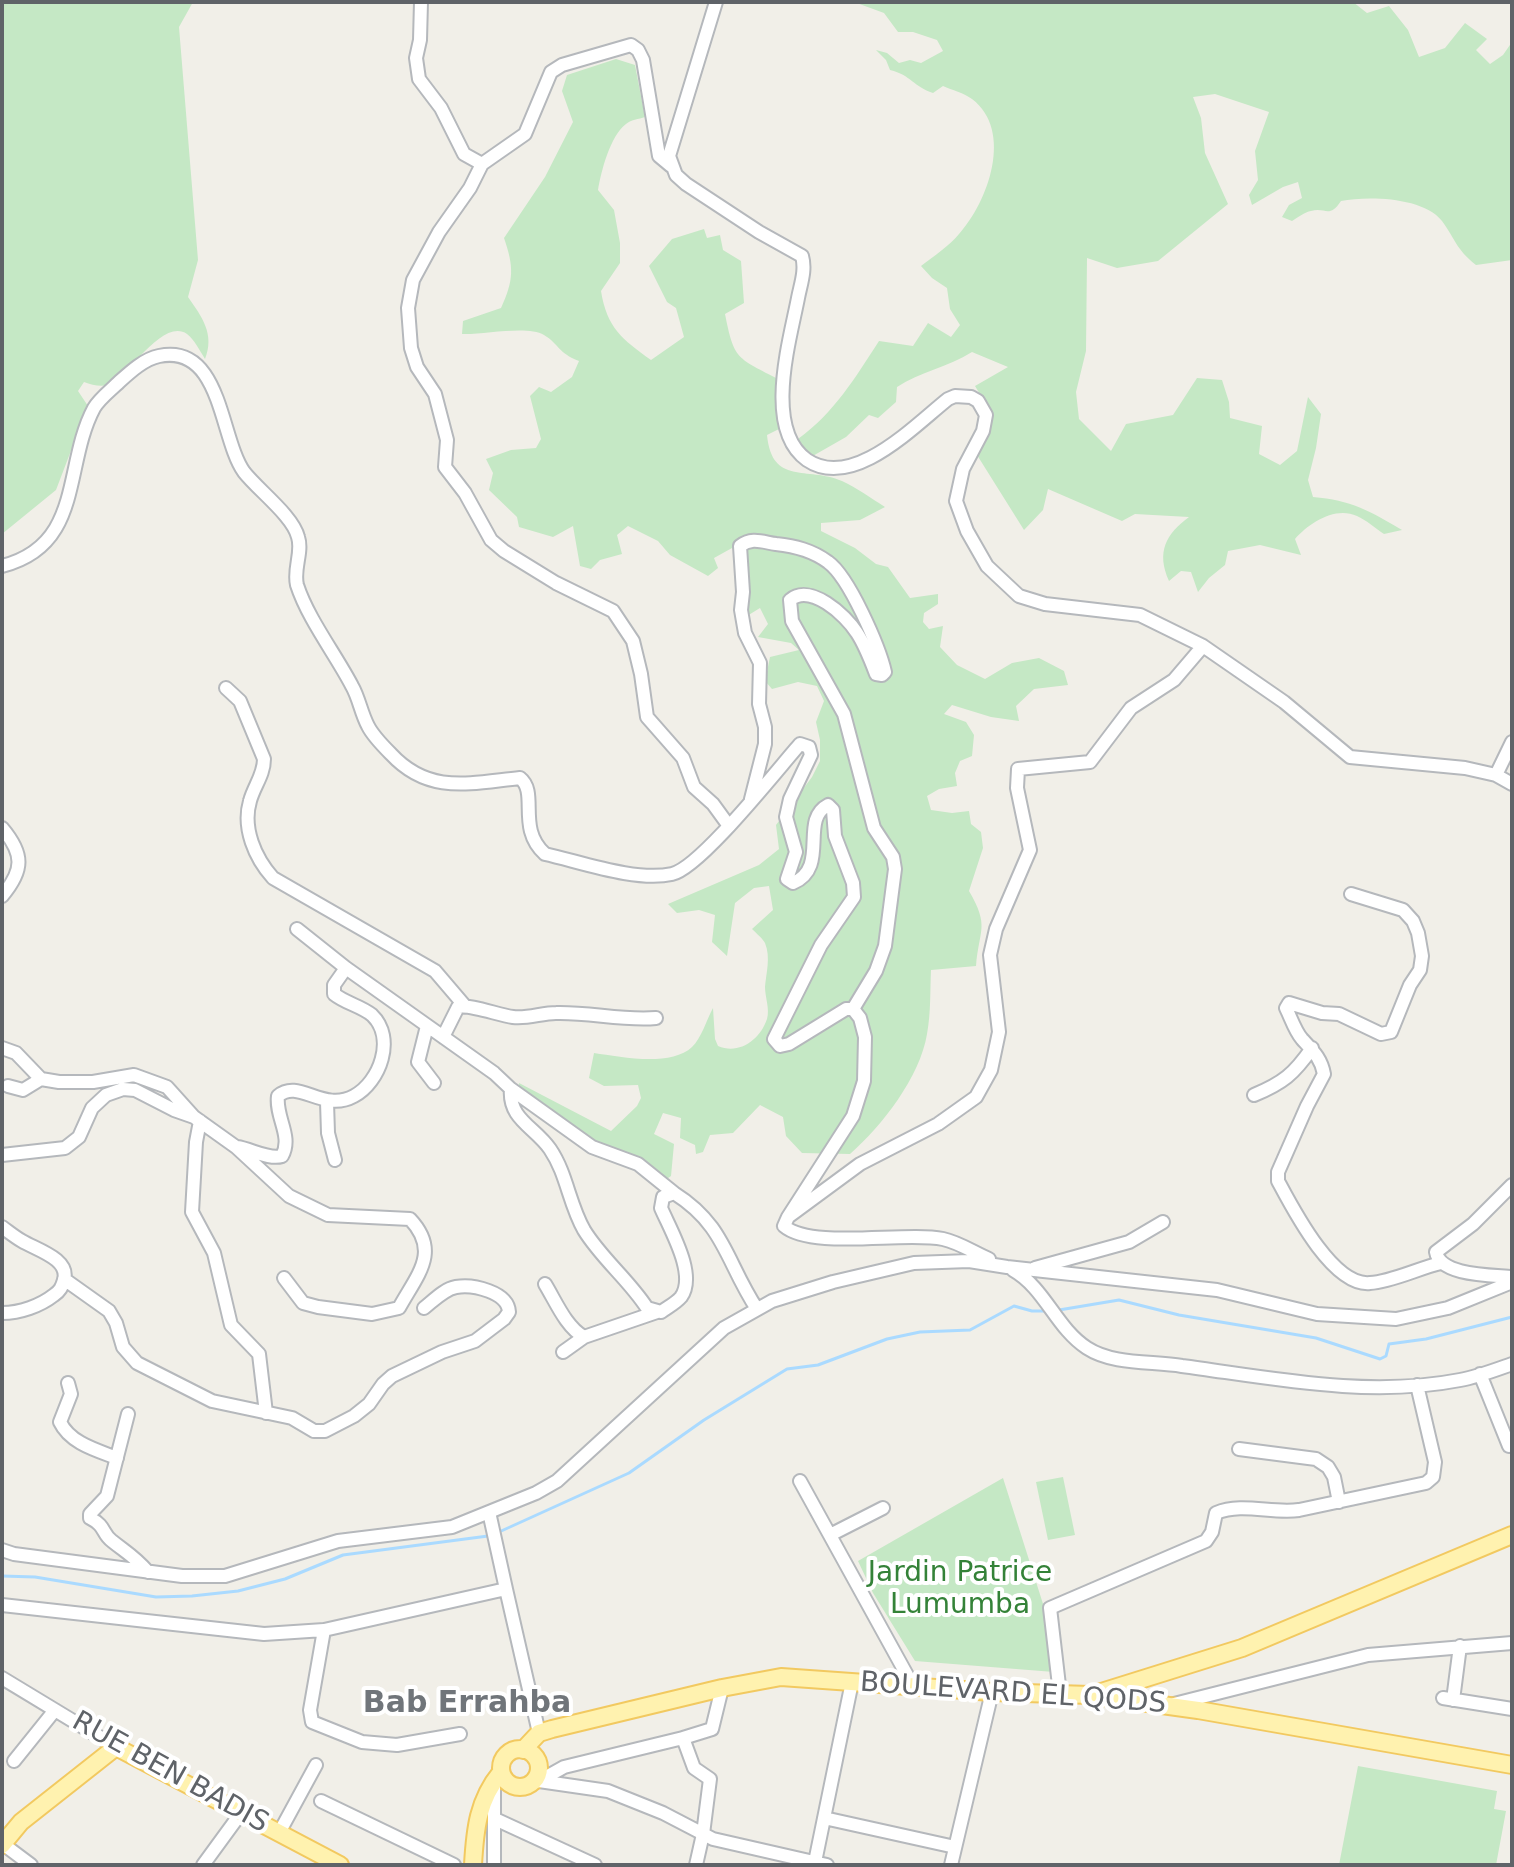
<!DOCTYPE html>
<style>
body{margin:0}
#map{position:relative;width:1514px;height:1867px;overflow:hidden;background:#f1efe8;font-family:"DejaVu Sans",sans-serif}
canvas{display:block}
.frame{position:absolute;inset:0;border:4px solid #5f6368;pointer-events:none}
</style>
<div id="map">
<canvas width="1514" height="1867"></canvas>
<div class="frame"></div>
</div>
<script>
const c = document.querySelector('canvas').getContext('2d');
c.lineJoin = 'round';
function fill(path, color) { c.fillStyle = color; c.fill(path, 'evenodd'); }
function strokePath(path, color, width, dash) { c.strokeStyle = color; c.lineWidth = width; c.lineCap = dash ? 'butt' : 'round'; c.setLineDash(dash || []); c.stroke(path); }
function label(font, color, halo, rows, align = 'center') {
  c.font = font + ' "DejaVu Sans",sans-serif'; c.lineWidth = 8; c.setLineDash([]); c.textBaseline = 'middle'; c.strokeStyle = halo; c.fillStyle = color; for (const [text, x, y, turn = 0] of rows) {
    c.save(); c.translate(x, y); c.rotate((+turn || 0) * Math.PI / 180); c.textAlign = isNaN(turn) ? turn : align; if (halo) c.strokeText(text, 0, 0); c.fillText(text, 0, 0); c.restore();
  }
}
fill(new Path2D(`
 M2,2H193L179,27L198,260L188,297C202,317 215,334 205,359C200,351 194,339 187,334C162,317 127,379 108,385C100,387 92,385 84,382L78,391L88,406L56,490L2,534Z
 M854,2H1353L1367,13L1389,6L1408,30L1419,57L1445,48L1465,23L1487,39L1476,50L1490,64L1503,55L1512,42V260L1476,265C1455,248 1456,240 1442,221C1423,197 1368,196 1341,201C1329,219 1326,207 1311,211C1305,212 1297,218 1292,221L1282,217L1289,205L1302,198L1298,182L1283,187L1252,205L1249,195L1258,180L1255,151L1269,112L1215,94L1193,97L1201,118L1205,153L1228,204L1158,261L1117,268L1087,258L1086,351L1076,392L1079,419L1111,451L1126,424L1173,415L1197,378L1222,380L1229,402L1230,418L1262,426L1259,454L1280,465L1297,451L1308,397L1321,414L1316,448L1308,480L1313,497C1351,500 1370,511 1402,530L1384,534C1375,528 1366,520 1357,516C1335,506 1309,523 1295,539L1301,555L1260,545L1228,551L1225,565L1209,578L1198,592L1191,572L1181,571L1169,581C1156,552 1166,534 1189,517L1135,514L1122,521L1048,489L1043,510L1024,530L977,455L989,433L993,416L975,386L1008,367L972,352C948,367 920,372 897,387L896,402L878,418L869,415L846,437L811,457L798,439C834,413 855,378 879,341L913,346L928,323L951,337L960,325L950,309L947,288L932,278L921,266C934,256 949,246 959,234C988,202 1014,131 972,99C964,93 952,90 943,86L933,93C914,87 911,75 890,70L886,60L876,50L887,53L899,63L910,60L921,63L943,51L937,40L913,32H898L884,13Z
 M616,59L635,65L645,117C639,119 630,120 626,124C610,136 601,172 598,190L614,210L620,243V263L601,291C607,328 622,339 651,360L684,337L676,308L667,302L649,266L672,239L704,229L707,238L720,235L723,250L741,261L744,303L725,314C734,359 736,357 776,378L779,429L767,435C772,486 807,466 842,481C857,488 871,498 885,507L860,520L821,523V531L855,548L876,564L888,567L910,598L938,594V604L924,613L923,622L929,629L943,626L940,647L957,665L985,679L1012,663L1039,658L1064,671L1068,685L1034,689L1016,706L1019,721L991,717L952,705L944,714L966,722L974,735L972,756L960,761L955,773L957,786L939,789L927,796L931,810L952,813L969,811L971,824L981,832L983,848L969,891C990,927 979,929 976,966L931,970C930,991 931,1013 927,1034C920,1077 882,1126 850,1154L802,1153L786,1136L783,1117L760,1105L733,1133L710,1135L703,1152L696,1154L695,1145L680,1138L681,1118L663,1113L654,1134L674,1144L671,1176L664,1181L631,1154L604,1146L575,1132L519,1088V1083L611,1131L637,1106L641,1098L638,1085L604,1086L589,1078L594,1053C621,1057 671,1067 692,1047C701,1039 707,1019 713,1008L715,1039L718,1046C739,1055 760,1040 767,1019C770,1009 765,997 765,987C766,974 771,957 765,943C763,939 756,933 752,929L773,910L769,886L754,888L735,903L727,956L712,942L715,915L699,910L677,913L668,904L759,865L779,849L776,825L812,777L820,761V740L816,722L824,701L817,686L798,682L772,689L765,681L770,657L799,650L791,643L758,637L768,624L760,608L747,616L744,576L732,548L714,558L718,568L708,576L670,555L658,541L628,526L617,535L622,554L600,560L591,569L580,566L573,526L553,537L519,527L517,517L489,490L493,473L486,459L511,450L536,448L541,439L530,396L539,387L551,392L572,377L579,361C558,353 559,344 544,335C527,325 483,335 462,334L463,321L501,308C514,280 514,267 504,238L545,177L573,122L562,91L567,75Z
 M1063,1477L1075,1535L1048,1540L1036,1482Z
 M1003,1478L1044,1607L1054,1672L915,1661L873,1593L858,1561Z
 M1358,1766L1497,1791L1494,1809L1506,1811L1496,1865H1339Z`), '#c5e8c5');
strokePath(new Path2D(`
 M1059,1310L1119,1300L1179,1315L1316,1338L1380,1359L1386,1356L1389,1344L1426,1339L1512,1317
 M499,1532L629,1473L704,1420L787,1369L818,1365L887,1339L920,1332L970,1330L1014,1306L1032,1311H1047
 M2,1576L35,1577L156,1597L192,1596L238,1591L285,1579L343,1555L488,1536`), '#aadaff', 3);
const minor = new Path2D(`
 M421,2L420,40L416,58L419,79L441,108L464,154L482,164
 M716,2L669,156L676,175L686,184L759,232L802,256C806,270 801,283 798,298C790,340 763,429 807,460C853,491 915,425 948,399L955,396L971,397L978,401L986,415L983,431L963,469L956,501L967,531L987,566L1019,596L1045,604L1140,615L1203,646L1284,702L1350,757L1465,768L1496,775L1512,784
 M671,166L659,156L643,60L638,50L631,45L562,65L551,72L525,134L482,164L470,188L439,232L413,280L408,308L411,348L417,367L435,394L447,440L445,467L465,493L491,540L504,551L556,583L613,611L633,641L641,674L647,717L683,758L694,787L713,804L729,826
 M2,566C84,545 63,466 94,408C100,398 111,390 119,382C130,372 144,359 159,356C222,343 220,439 244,472C258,490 293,516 298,537C303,552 293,569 297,585C308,619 336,655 352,686C359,698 361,713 368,726C373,736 382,745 391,754C429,795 470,783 520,778C539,793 516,828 545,854C581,862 636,882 672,874C700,868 777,770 800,744L809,747L811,755L790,799L786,817L796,852L787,879L793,883C830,867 799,820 828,805L833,810L835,836L853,883L854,897L821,945L774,1039L780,1046L789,1044L846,1009H853L860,1018L865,1037L864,1081L853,1116L788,1217
 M226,688L240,701L264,759C264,775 254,786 250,801C242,828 255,858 273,878L435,971L464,1005
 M1496,775L1512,742
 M751,799L765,744V727L759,704L760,663L745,633L741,610L743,592L740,546C752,537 762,542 776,544C795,546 812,550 828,562C849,577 879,646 885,672L882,675L876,674C871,661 865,645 857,633C845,614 810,583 790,600L792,621L844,714L874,828L893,857L895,869L885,946L876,971L853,1009
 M2,828C24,854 24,870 2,896
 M1351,894L1403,910L1413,921L1418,933L1422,956L1420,970L1410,985L1391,1032L1381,1034L1339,1014L1322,1013L1289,1003L1286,1008C1291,1018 1295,1031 1302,1039C1313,1051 1321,1058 1324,1074L1307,1106L1278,1172V1181C1293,1209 1333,1287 1370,1283C1391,1282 1419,1268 1441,1263
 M297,929L346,968L494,1073L511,1089L592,1147L638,1164L674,1193
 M427,1026L418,1062L434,1083
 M443,1037L458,1007C470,1004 498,1015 513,1017C527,1019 542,1013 556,1013C590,1012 622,1021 656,1018
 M2,1048L16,1053L41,1079L59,1082H93L134,1075L167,1087L194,1117
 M8,1086L23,1090L41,1079
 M511,1089C508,1119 535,1127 550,1149C567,1174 569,1204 584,1230C601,1258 629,1280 647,1308L661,1312C668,1307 676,1303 681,1297C697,1275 671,1231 661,1208L663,1197L674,1193C725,1225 726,1262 757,1309
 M1254,1095C1283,1083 1294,1074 1312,1048
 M327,1102L328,1133L335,1160
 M200,1121L196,1142L192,1212L214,1253L231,1325L259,1354L266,1413
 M237,1147C251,1149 269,1160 282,1156C293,1136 275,1117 278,1096C299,1078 323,1113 354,1096C380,1082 396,1038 372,1015C361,1006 345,1003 334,994V985L346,968
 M2,1155L65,1148L79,1137L92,1108L106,1095L123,1089L135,1090L174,1110L194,1117L236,1147L289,1196L328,1215L410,1219C441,1252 417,1275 399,1308L372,1314L318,1307L303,1303L284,1278
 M1512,1185L1473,1224L1436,1252C1440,1276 1492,1275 1512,1277
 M2,1227C9,1232 15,1237 22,1241C37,1250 70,1259 64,1280C62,1287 60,1291 54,1295C40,1306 20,1313 2,1313
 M989,1259C975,1253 958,1242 943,1239C905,1231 812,1250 784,1226L788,1217L860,1164L938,1124L976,1097L991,1070L999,1032L990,955L996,929L1030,850L1017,788L1018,769L1090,762L1131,708L1174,680L1203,646
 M1035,1268L1129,1242L1163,1222
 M1013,1270C1045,1288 1056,1328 1087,1348C1113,1365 1152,1361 1182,1366C1272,1378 1368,1398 1460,1380C1477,1377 1495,1370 1512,1364
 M64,1279L109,1311L116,1323L123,1347L137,1363L212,1401L292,1418L314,1431H325L354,1416L369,1404L383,1384L392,1376L442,1352L475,1341L504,1319L509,1312C508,1292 473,1284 456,1287C444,1289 433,1301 424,1308
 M545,1284C556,1302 566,1327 584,1337
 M563,1352L584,1337L657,1312
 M1480,1374L1509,1446
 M68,1383L71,1394L60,1422C70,1443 96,1450 117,1458
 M128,1414L107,1496L90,1514V1518C106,1526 102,1534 112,1541C127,1553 134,1556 148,1572
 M1239,1449L1316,1459L1328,1467L1334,1477L1339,1502
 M800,1481L913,1686
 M489,1512L506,1589
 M830,1535L883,1508
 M2,1550L14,1554L182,1576H225L338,1541L452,1527L536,1493L557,1481L724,1328L772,1301L833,1282L914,1263L969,1261L1007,1267L1217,1290L1317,1314L1396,1319L1448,1308L1512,1282
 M2,1605L264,1634L324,1630L506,1589L539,1733
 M324,1630L310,1710L312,1722L362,1742L397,1745L460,1734
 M2,1678L116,1747
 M1060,1694L1050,1608L1206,1541L1212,1532L1216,1513C1242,1502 1272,1514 1299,1510L1426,1483L1433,1477L1435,1462L1417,1385
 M1443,1698L1512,1709
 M1453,1700L1460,1646
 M1174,1704L1368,1655L1512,1643
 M683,1738L712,1729L722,1688
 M14,1761L55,1710
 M494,1781V1865
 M539,1781L564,1767L683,1738L694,1768L710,1779L703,1834L696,1865
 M533,1782L539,1781L608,1791L663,1813L713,1839L827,1865
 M321,1801L454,1865
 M824,1818L955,1847
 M495,1819L595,1865
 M279,1833L316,1765
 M3,1844L31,1865
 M815,1862L852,1682
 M203,1865L241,1813
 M951,1865L992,1692`);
const major = new Path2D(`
 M1095,1694L1242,1648L1512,1535
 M501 1768a19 19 0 1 1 38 0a19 19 0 1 1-38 0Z
 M523,1750L539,1733L552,1729L722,1688L781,1677L992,1692L1090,1695L1198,1710L1512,1765
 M2,1845L21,1822L116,1747L340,1865
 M473,1865C475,1829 478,1800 501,1772`);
strokePath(minor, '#b5b8bc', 16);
strokePath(major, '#f2c960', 20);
strokePath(minor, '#fff', 12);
strokePath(major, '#fff2af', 16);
label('28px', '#348238', '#fff', [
 ["Jardin Patrice",960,1574],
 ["Lumumba",960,1606]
]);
label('28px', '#5f6368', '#fff', [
 ["BOULEVARD EL QODS",1013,1694,4],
 ["RUE BEN BADIS",170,1773,29]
]);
label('bold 30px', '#70757a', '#fff', [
 ["Bab Errahba",467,1704]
]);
</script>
